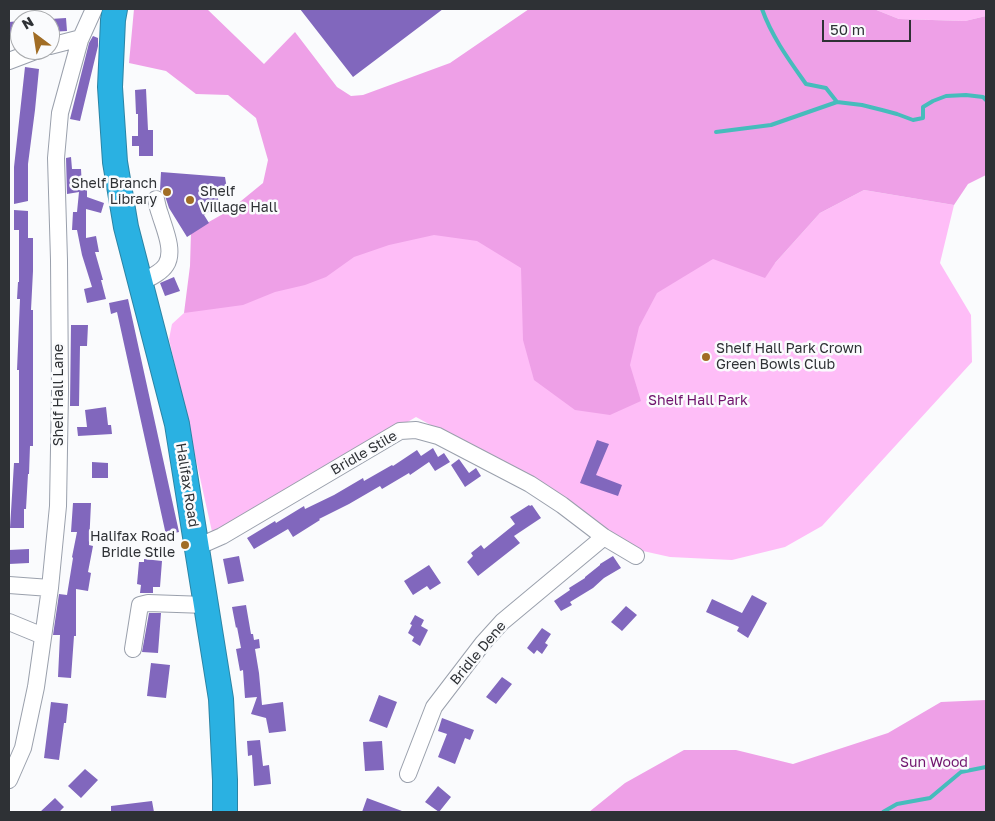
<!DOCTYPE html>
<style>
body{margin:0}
#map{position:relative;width:995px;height:821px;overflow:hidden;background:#fafbfd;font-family:"Golos Text",sans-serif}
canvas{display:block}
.frame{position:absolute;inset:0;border:10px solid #2e3135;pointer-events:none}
.north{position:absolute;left:10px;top:10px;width:50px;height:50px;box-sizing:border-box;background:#fafbfd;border:1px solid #a8aaad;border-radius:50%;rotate:329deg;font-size:14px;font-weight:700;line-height:20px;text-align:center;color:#2e3135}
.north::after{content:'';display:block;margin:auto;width:18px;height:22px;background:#a16d25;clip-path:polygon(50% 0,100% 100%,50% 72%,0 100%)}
.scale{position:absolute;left:822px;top:20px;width:89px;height:22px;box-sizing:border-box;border:2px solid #2e3135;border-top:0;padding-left:6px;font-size:15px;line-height:18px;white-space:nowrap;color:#2e3135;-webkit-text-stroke:4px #fafbfd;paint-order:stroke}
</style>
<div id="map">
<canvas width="995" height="821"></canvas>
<div class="frame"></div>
<div class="north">N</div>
<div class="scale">50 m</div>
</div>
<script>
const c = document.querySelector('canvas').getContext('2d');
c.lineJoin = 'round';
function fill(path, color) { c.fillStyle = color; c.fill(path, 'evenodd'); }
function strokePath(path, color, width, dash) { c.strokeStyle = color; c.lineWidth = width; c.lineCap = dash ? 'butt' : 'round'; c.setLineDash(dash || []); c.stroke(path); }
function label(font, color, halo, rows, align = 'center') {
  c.font = font + ' "Golos Text",sans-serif'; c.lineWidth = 5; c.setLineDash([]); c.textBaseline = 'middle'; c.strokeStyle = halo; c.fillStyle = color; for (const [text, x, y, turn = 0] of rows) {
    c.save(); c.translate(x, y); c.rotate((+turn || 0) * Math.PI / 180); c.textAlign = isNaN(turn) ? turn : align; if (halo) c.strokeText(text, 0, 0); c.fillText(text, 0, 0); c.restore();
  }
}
fill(new Path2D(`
 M874,9H986V16L965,21L899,19Z
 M864,190L954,205L940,263L971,315L972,362L822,526L785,547L732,560L670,557L643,551L612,534L572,502L416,417L213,536L169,339L172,324L184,313L406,191L775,263L820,213Z`), '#febdf7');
fill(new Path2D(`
 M134,9H207L264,64L295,32L337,87L351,96L363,95L450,63L529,9H874L899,19L965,21L986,16V175L968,184L954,205L864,190L820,213L775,263L765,278L713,259L657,293L639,327L630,365L641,401L610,415L575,410L534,380L523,340L521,268L477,241L434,235L389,245L354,257L326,277L305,285L275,292L243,305L184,313L190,266L191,232L230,210L263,183L268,160L256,118L228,95L196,94L166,71L129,63Z
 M986,700V812H589L625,783L684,750H736L793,764L888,733L941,702Z`), '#eea0e7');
strokePath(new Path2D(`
 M762,9C772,37 789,60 806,84L826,88L837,102L862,105L882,110L897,114L913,120L923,118V107L933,101L946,96L966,95L983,97L986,100
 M716,132L771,125L837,102
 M883,812L897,804L930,798L961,772L986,767`), '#46bcbc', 4);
fill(new Path2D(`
 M300,9H443L353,77Z
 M66,18L67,31L50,32V19Z
 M20,21V34L9,35V22Z
 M93,36L98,38V46L80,121L70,119L89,43Z
 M25,67L39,69L35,110L28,164V201L14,204V167Z
 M146,89L148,130H153V156H139V146H132V136H138V114H136L135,90Z
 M71,157L72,169H81L82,187H87V197L104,203L101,213L86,209V238L96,236L99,252H95L103,280H101L106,299L87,303L84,289L92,287L82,255L77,230H72L73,212H77L79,192L67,194L66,158Z
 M161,172L225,177L227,189L217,191L219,205L204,215L209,223L187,237L169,208L164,193L160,190Z
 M14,210L28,211V238H33V271L31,310H33V446H30L29,474H28L26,509H24V528H10L14,463H19V370H17L20,299H17L18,282H19V230H14Z
 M174,277L180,291L165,296L160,283Z
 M128,299L179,532L166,535L117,312L111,314L109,303Z
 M71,325H88L87,346H80L79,406H70Z
 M106,407L108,425H111L112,434L78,436L77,427H87L85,410Z
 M597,440L609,444L596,475L622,485L618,496L580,483Z
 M433,448L438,457L444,453L450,462L435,471L429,462L410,475L409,473L382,489L380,486L349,504L319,519L320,520L293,537L288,529L254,549L247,538L275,521L276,523L304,506L305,509L334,495L363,478L364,481L392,465L393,466L417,450L421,456Z
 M459,459L469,473L476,468L481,476L465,487L451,465Z
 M92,462L108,463V478H92Z
 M73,503H91L89,545L93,546L88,572L91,573L88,591L76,589V636H74L71,678L58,677L60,635H53L59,594L67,595L73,558L72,557L77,532H71Z
 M529,505L530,506L532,505L541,518L514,536L520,543L478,576L467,562L473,556L471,553L481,545L484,549L515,524L510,517Z
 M29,549V563L9,564V550Z
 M239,556L244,581L228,584L223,559Z
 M613,556L621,568L604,578L593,588L570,602L572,605L561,611L554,601L570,590L569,588L585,578V577L600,565V564Z
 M144,559L162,561L160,587H153V593H140L141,585L137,584L139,562H144Z
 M429,565L441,583L430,590L427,586L413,595L404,581Z
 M752,595L767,603L748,638L737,631L739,627L706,612L712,599L742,613Z
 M246,605L251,634H253L254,640L259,639L260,648L255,649L259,673L262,705L283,702L286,731L269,733L266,718L251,714L257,697L245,698L243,670L240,671L236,649L241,648L237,627L236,628L232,607Z
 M626,606L637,615L622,631L611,622Z
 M149,613H161L158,653L142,652Z
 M415,615L424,620L421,626L428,630L420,646L412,641L414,637L408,633L412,625L410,624Z
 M542,628L551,634L545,643L548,645L542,654L537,650L534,654L527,648Z
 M151,663L170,665L166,698L147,696Z
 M502,677L512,684L496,704L486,697Z
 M379,695L397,702L387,728L369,721Z
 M51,702L68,704L66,723H64L59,760L44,758Z
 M442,718L474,730L470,740L465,738L455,764L438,757L447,734L438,731Z
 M260,740L263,766L269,765L271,784L254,786L252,755L248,756L247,741Z
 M382,741L384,770L365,771L363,742Z
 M85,769L98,780L81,798L68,786Z
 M438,786L451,797L439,812L425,802Z
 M55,798L64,807L59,812H40Z
 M367,798L402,811L401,812H362Z
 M152,801L154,812H111V806Z`), '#8167bd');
const minor = new Path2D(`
 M50,46L81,38
 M9,61L38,50
 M140,283C149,278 161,273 166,265C175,251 164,228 160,214C158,209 157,204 156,199
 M197,547L222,536L400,431L416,430L438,436L530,484L562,505L604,537L636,556
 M9,585L50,588
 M9,622L43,636
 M133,649L140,605L148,603L206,605
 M408,774L434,707L483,643L502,622L604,537
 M9,780L23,748L36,687L50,588L58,506L60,391L59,260L56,158L60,113L80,40L94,9`);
const highway = new Path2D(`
 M115,9L113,20L110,87L115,162L126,227L177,424L221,699L225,780V812`);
strokePath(minor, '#9aa0ac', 18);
strokePath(highway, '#2b84a5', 26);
strokePath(minor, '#fff', 16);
strokePath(highway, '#2ab1e2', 24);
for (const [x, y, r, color] of [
 [167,192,5,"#a16d25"],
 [190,200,5,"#a16d25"],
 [706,357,5,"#a16d25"],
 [185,545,5,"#a16d25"]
]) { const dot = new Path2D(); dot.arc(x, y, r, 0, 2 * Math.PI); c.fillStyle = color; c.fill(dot); strokePath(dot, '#fafbfd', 2); }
label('14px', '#2e3135', '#fafbfd', [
 ["Shelf Branch",157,184],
 ["Library",157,200],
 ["Shelf",200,192,"left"],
 ["Village Hall",200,208,"left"],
 ["Shelf Hall Park Crown",716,349,"left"],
 ["Green Bowls Club",716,365,"left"],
 ["Halifax Road",175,537],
 ["Bridle Stile",175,553]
], 'right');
label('14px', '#2e3135', '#fafbfd', [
 ["Shelf Hall Lane",59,395,-90],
 ["Bridle Stile",364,453,-30],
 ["Halifax Road",187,485,81],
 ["Bridle Dene",478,653,-50]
]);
label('14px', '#6f136c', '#fafbfd', [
 ["Shelf Hall Park",698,401],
 ["Sun Wood",934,763]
]);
</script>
